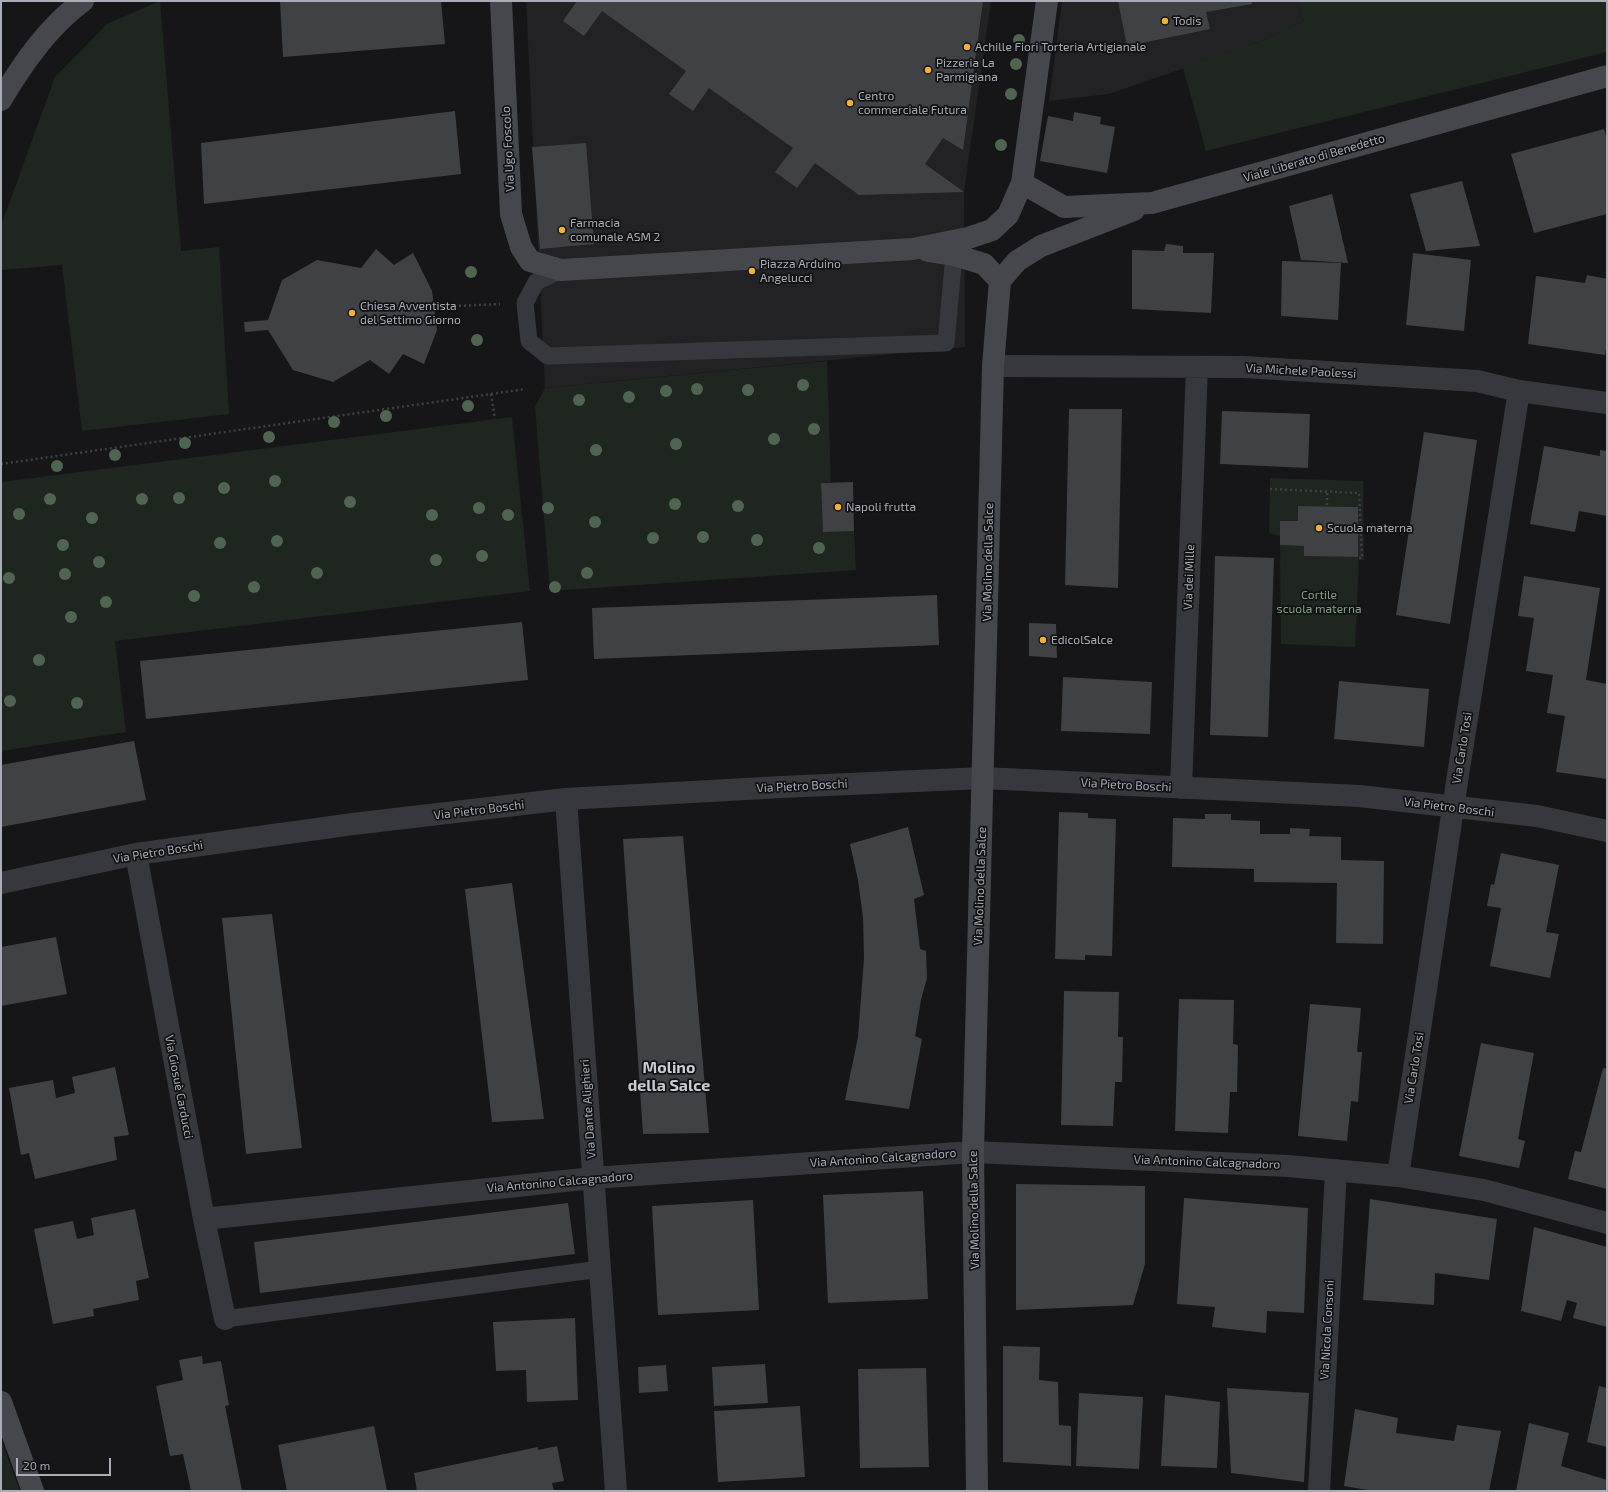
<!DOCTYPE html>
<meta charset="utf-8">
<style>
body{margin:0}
#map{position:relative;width:1608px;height:1492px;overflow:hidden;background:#161618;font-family:"Exo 2",sans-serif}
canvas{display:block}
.frame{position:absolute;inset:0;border:2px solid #a8adb8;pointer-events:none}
.scale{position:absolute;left:16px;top:1458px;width:95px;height:18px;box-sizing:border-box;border:2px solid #a8adb8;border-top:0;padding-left:5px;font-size:12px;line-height:14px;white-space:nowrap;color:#a8adb8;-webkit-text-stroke:3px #111113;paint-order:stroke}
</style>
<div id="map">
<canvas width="1608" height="1492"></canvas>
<div class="frame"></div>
<div class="scale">20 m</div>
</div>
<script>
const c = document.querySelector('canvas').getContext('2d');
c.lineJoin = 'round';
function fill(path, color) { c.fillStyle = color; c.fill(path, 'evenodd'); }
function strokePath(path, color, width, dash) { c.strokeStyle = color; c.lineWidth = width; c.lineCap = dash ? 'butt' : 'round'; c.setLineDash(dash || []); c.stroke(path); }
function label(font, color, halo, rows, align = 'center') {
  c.font = font + ' "Exo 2",sans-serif'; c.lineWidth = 3.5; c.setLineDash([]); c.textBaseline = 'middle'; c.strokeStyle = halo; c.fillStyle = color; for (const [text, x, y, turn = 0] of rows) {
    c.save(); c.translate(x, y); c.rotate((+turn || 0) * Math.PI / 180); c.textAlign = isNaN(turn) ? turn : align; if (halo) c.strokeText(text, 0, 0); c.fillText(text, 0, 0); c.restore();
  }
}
fill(new Path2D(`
 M526,1H991L964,192L965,347L545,388Z
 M1062,1H1297L1304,21L1260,42L1109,94L1049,101Z`), '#222225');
fill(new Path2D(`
 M160,1L181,251L219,247L229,414L82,431L62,265L1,270V226L55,77L107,24Z
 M1297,1H1607V52L1206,151L1183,68L1260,42L1304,21Z
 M827,361L831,482L821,483L823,531H854L856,570L550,591L535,407L545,388Z
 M512,417L530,591L115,641L126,732L1,751V482Z
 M1270,478L1363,481L1364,560H1359L1355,647L1281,644L1280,545L1304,546V556L1358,557V507L1298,506V521H1280V536L1269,533Z
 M1,1440L20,1491H1Z`), '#1e261f');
fill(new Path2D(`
 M280,1H441L445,44L283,57Z
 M577,1H983L963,150L943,138L925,164L964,192L859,195L815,163L797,188L775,172L793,148L709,88L693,111L669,94L686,71L602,11L584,36L563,21Z
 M1118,1H1252V4L1206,12L1210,29L1127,46Z
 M455,111L461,174L204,204L201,143Z
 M1074,112L1101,117L1100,124L1115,127L1107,173L1040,161L1048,116L1073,121Z
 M1604,129L1607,140V214L1534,233L1511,154Z
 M586,143L594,244L540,249L532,147Z
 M1462,181L1480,246L1426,251L1410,194Z
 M1332,194L1348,263L1301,260L1289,206Z
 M1166,244L1183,246V253H1214L1211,313L1132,309V250L1164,251Z
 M376,249L394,265L413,253L432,291L437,330L424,364L403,354L389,374L370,360L333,382L293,370L268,330L245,332L244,322L268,320L282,280L317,260L361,268Z
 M1413,253L1471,260L1464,331L1406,325Z
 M1282,261L1341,263L1338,320L1281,316Z
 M1587,275L1607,279V343L1605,355L1528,344L1536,276L1585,283Z
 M1069,409H1122L1118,588L1065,585Z
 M1222,411L1310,414L1308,468L1220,464Z
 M1424,432L1477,440L1450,624L1396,615Z
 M1544,446L1600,456V450L1607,451V516L1579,511L1575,532L1530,524Z
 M853,482L854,531L823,532L821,483Z
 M1298,506L1358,507V557L1304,556V546L1280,545V521H1298Z
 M1215,556L1274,558L1268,737L1210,735Z
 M1524,576L1600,588L1586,680L1607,684V779L1556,772L1565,716L1547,713L1553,675L1526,671L1534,618L1518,616Z
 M937,595L939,645L594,659L592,608Z
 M522,622L528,680L146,719L140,661Z
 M1029,623L1056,624L1057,658L1029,656Z
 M1063,677L1152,682L1150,734L1061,731Z
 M1339,681L1429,689L1424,747L1334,739Z
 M134,741L146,800L1,827V765Z
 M1059,812L1088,813V818L1116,819L1112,956L1085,955V960L1055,959Z
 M1205,814H1231V820L1260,821V834H1290V828L1310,829L1309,836L1341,837V860L1384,861L1383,944L1336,943L1337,883L1254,882V869L1172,867L1173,818L1205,819Z
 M908,827L924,895L914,899L920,949L926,951L927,978L921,1000L915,1036L922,1039L909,1109L845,1100L858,1037L864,958L863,917L858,880L850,844Z
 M683,836L709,1133L643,1134L623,839Z
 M1501,853L1559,865L1546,932L1559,934L1550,978L1490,966L1501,908L1487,906L1491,884L1494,885Z
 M512,883L544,1119L492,1122L465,889Z
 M272,914L302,1148L246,1154L222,918Z
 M56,937L67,994L1,1006V947Z
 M1064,991L1119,992L1118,1037H1123L1122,1082H1115L1113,1126L1061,1125Z
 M1179,999L1234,1000L1233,1044L1238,1045L1237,1092H1230L1228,1133L1175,1131Z
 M1310,1004L1361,1008L1357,1052H1362L1358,1102L1351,1101L1347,1141L1298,1136Z
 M1481,1043L1534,1053L1518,1139L1525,1141L1519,1168L1459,1156Z
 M115,1067L129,1135L114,1137L117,1160L35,1179L29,1153L21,1155L9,1088L53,1080L56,1098L75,1093L72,1077Z
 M1603,1068L1607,1069V1189L1568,1179L1575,1151L1581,1152Z
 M1016,1184L1145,1186V1264L1133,1305L1016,1310Z
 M923,1191L928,1299L828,1303L823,1195Z
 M1184,1198L1308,1208L1304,1313L1267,1311L1266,1333L1212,1327L1215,1307L1177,1304Z
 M1370,1199L1497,1219L1489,1280L1435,1273L1434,1305L1363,1300Z
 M753,1200L759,1310L658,1315L652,1206Z
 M568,1203L575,1254L260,1293L254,1242Z
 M135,1209L149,1278L136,1281L139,1300L93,1309L94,1316L53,1324L34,1229L73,1221L77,1239L94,1235L91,1218Z
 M1534,1227L1607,1247V1327L1573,1318L1577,1303L1567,1300L1561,1321L1521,1311Z
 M575,1318L578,1400L527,1402L526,1370L496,1371L493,1322Z
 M1003,1346L1040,1347L1039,1380L1058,1382L1059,1425L1071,1426V1466L1003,1462Z
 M202,1356L203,1364L221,1361L229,1405L225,1406L242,1491H191L183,1454L170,1456L156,1386L183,1380L179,1360Z
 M765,1364L768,1403L714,1406L712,1367Z
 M666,1365L668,1391L639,1393L638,1367Z
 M926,1368L929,1467L860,1468L858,1369Z
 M1599,1386L1607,1388V1447L1587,1442Z
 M1227,1388L1309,1393L1304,1482L1231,1473Z
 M1079,1393L1143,1397L1139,1469L1076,1466Z
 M1165,1395L1220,1402L1217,1468L1161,1466Z
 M800,1406L805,1477L718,1482L714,1411Z
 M1355,1409L1398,1418L1396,1433L1454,1441L1457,1425L1501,1431L1489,1491H1374L1344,1486Z
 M1529,1423L1569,1433L1561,1466L1607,1480V1491H1516Z
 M374,1426L387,1491H287L278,1445Z
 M557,1446L564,1481L552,1483L554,1491H417L414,1473L538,1447V1450Z`), '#404145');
strokePath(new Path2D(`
 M434,307L500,304
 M491,394L495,419
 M1,464L526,389
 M1270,489L1359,493L1362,558H1358
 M1327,493V506`), '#3d3f44', 2.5, [2, 3]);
strokePath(new Path2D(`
 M561,270L536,282L525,303L529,341L548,356L946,343L954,255
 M225,1319L600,1269`), '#37383d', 17);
strokePath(new Path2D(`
 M993,366L1244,367L1477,381L1519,391L1607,403
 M1181,788L1197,367
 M566,799L616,1491
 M136,854L204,1219L225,1319
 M1,883L136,854L353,824L566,799L782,787L983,778L1359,796L1537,816L1607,831
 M1398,1176L1458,775L1519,391
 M204,1219L593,1178L973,1152L1288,1166L1398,1176L1484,1190L1607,1223
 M1319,1491L1336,1170`), '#37383d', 22);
strokePath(new Path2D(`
 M501,1L511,214L521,247L530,261L561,270L913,249L968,238L992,230L1008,215L1022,183L1047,1
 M1,100C23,63 48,27 83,1
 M1022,183L1064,207L1152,203L1607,76
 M928,251L954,255L984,264L1000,281
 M1000,281L1017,261L1041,246L1134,210
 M1,1402L33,1491
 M977,1491L973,1152L993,366L1000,281`), '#45474d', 22);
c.fillStyle = '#506452';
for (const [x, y] of [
 [1019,40],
 [1016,64],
 [1011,94],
 [1001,145],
 [471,272],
 [477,340],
 [803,385],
 [697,389],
 [748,390],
 [666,391],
 [629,397],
 [579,400],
 [468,406],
 [386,416],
 [334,422],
 [814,429],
 [269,437],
 [774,439],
 [185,443],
 [676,444],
 [596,450],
 [115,455],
 [57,466],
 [275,481],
 [224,488],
 [179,498],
 [50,499],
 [142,499],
 [350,502],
 [675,504],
 [738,506],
 [479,508],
 [548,508],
 [19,514],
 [432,515],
 [508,515],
 [92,518],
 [595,522],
 [703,537],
 [653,538],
 [757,540],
 [277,541],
 [220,543],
 [63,545],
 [819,548],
 [482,556],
 [436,560],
 [99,562],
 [317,573],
 [587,573],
 [65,574],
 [9,578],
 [254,587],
 [555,587],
 [194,596],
 [106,602],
 [71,617],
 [39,660],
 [10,701],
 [77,703]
]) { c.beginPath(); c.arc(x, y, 6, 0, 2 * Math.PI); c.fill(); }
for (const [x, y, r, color] of [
 [1165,21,4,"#f2b134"],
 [967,47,4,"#f2b134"],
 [928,70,4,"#f2b134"],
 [850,103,4,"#f2b134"],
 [562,230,4,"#f2b134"],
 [752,271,4,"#f2b134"],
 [352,313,4,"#f2b134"],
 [838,507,4,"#f2b134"],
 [1319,528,4,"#f2b134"],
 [1043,640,4,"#f2b134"]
]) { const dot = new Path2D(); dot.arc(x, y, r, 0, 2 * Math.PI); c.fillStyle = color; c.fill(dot); strokePath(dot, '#111113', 1.5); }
label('12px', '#a8adb8', '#111113', [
 ["Todis",1173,21],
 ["Achille Fiori Torteria Artigianale",975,47],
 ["Pizzeria La",936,63],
 ["Parmigiana",936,77],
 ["Centro",858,96],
 ["commerciale Futura",858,110],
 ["Farmacia",570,223],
 ["comunale ASM 2",570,237],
 ["Piazza Arduino",760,264],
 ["Angelucci",760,278],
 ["Chiesa Avventista",360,306],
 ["del Settimo Giorno",360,320],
 ["Napoli frutta",846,507],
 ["Scuola materna",1327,528],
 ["EdicolSalce",1051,640]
], 'left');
label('12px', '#a8adb8', '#111113', [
 ["Via Ugo Foscolo",508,149,-93],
 ["Viale Liberato di Benedetto",1314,158,-16],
 ["Via Michele Paolessi",1301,371,3],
 ["Via Molino della Salce",988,562,-89],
 ["Via dei Mille",1189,577,-88],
 ["Via Carlo Tosi",1462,748,-81],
 ["Via Pietro Boschi",1126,785,3],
 ["Via Pietro Boschi",802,786,-3],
 ["Via Pietro Boschi",1449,807,7],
 ["Via Pietro Boschi",479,810,-7],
 ["Via Pietro Boschi",158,852,-9],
 ["Via Molino della Salce",980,886,-88],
 ["Via Carlo Tosi",1414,1068,-81],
 ["Via Giosuè Carducci",179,1087,79],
 ["Via Dante Alighieri",588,1109,-94],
 ["Via Antonino Calcagnadoro",883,1158,-4],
 ["Via Antonino Calcagnadoro",1207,1162,2],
 ["Via Antonino Calcagnadoro",560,1182,-5],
 ["Via Molino della Salce",974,1210,-91],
 ["Via Nicola Consoni",1327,1330,-87]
]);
label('12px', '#7fa381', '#111113', [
 ["Cortile",1319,595],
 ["scuola materna",1319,609]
]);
label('bold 16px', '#c9ccd4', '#111113', [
 ["Molino",669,1068],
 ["della Salce",669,1086]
]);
</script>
